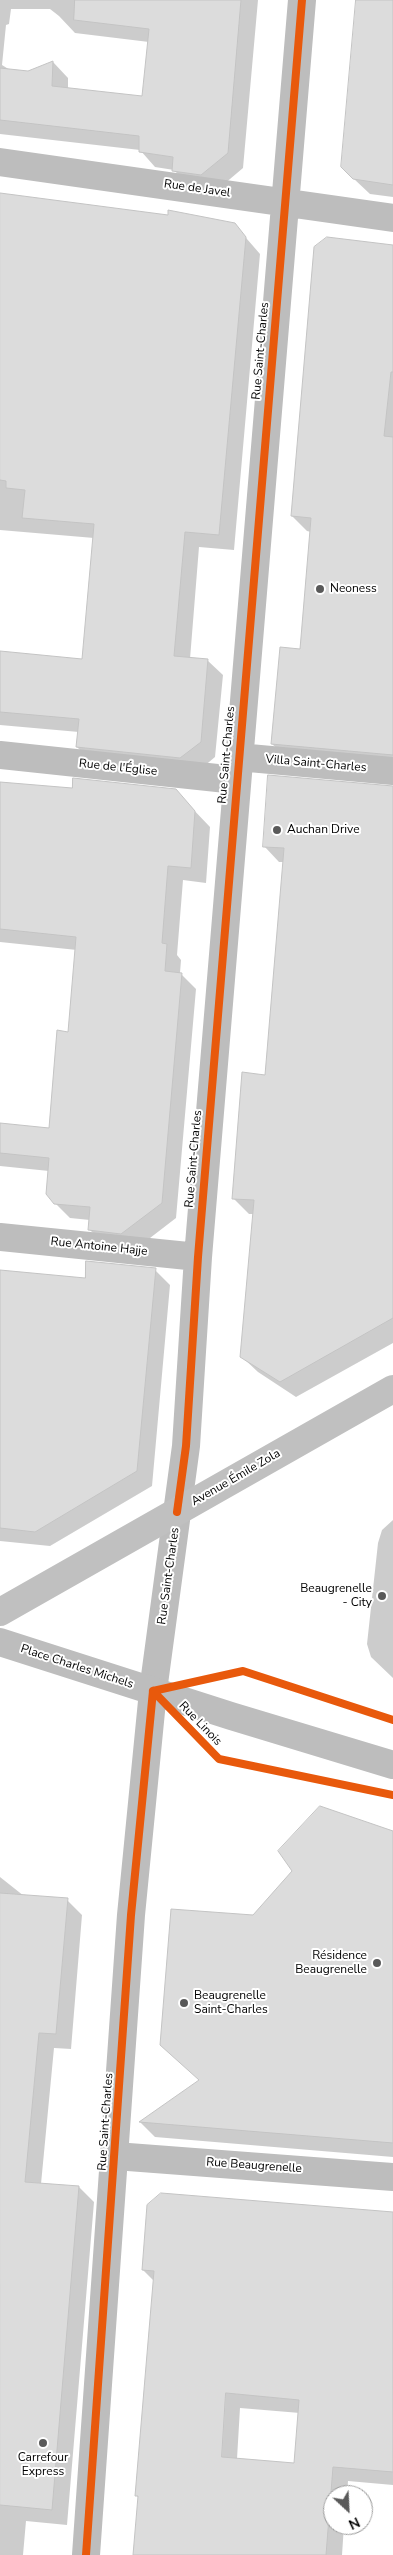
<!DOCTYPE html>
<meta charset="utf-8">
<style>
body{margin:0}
#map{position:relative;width:393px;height:2555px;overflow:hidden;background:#fff;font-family:"Nunito Sans",sans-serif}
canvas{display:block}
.north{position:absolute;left:323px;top:2485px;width:50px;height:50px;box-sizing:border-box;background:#fff;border:1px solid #999;border-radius:50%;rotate:155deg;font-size:14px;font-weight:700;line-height:20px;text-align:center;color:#000}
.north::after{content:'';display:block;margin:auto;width:18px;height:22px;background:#595959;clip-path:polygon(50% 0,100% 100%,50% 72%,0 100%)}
</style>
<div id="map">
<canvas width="393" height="2555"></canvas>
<div class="north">N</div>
</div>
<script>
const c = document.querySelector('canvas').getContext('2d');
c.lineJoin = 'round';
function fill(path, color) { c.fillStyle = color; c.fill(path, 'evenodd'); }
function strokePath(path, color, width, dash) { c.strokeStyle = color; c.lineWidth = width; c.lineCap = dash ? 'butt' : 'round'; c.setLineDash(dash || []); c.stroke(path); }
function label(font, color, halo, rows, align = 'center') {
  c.font = font + ' "Nunito Sans",sans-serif'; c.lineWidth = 4; c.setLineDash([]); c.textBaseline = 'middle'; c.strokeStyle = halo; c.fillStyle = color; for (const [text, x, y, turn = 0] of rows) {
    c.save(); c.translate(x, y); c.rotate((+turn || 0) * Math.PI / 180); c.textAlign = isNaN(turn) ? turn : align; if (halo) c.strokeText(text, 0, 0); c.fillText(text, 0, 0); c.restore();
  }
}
fill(new Path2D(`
 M0,0H258L243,168L217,190L189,186L174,170L155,167L140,150L0,134ZM11,9H50L59,16L75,33L149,42L143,98L68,89V78L53,62L28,72L10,70L2,65L6,25L9,24Z
 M360,0H393V197L370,194L354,179Z
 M0,194L234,224L260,254L234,550L199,547L190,659L207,660L223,675L215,757L196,773L92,762L77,747L79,732L0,725V653L84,660L94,538L0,530Z
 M393,247V769L288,759L272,744L301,651L311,532L307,531L292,516Z
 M0,783L190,806L210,827L206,883L183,880L177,955L181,960L180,973L196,989L176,1218L137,1248L105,1245L90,1230V1220L70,1218L55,1203L49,1171L0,1166V1124L50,1129L69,1033L77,950L0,942Z
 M393,788V1343L296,1397L258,1372L242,1357L254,1214H249L233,1198L266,1077L284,862H279L264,846Z
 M155,1270L170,1285L152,1486L50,1546L0,1541V1271L86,1280Z
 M393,1520V1678L371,1657L367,1644L378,1543L382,1530Z
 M393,1846V2157L155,2137L140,2122L200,2081L254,1917Z
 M0,1877L24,1896L67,1900L82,1915L71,2049L54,2048L41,2184L79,2187L94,2202L67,2525L26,2521L23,2555H0Z
 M393,2214V2485L348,2481L347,2495H333V2525H344L342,2555H134L139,2498L136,2495L154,2281L143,2270ZM240,2408L300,2413L295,2464L237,2459Z`), '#0003');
const building = new Path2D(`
 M75,0H241L228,153L201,175L172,171L173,157L139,152V136L0,120V68L28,71L53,61L52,86L142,96L149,29L74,20Z
 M356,0H393V185L353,179L341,167Z
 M0,193L168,215V210L235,223L246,237L219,535L185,532L174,656L208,659L201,742L180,758L76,747L79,719L0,712V651L82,659L94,524L22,518L25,490L6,488V481L0,480Z
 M327,237L393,245V372H391L384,436L393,437V755L271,744L280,647L300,649L311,518L291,516L314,247Z
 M268,775L393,786V1318L280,1382L240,1357L254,1200L232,1199L242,1072L265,1075L284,848L263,847Z
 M73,778L176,789L195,811L191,868L168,866L162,943L167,944L165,971L182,973L162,1203L121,1234L88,1230L90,1207L54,1204L46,1194L49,1158L0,1153V1123L49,1128L57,1030L68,1032L76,937L0,929V782L72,788Z
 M86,1261L156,1268L137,1471L35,1532L0,1528V1270L85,1278Z
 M320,1806L393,1831V2143L139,2122L199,2080L160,2045L171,1909L253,1915L292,1871L278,1851Z
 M0,1893L68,1898L56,2034L39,2033L25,2182L79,2186L52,2510L0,2505Z
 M161,2193L393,2212V2472L333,2467L326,2555H133L138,2496H135L154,2271L142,2270L147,2205ZM226,2393L299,2400L294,2463L222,2457Z`);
fill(building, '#dcdcdc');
strokePath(building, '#c4c4c4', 1);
strokePath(new Path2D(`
 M0,162L393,218
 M0,755L236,780
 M238,757L393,771
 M0,1237L198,1257
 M115,2156L393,2177
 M86,2555L131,1915L153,1691L186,1446L198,1257L302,0`), '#bdbdbd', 28);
strokePath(new Path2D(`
 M0,1642L231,1716L393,1765`), '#bdbdbd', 28);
strokePath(new Path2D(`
 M0,1612L393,1389`), '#c0c0c0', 28);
strokePath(new Path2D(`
 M177,1512L186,1446L198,1257L302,0
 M153,1691L219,1759L393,1795
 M153,1691L243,1671L393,1720
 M86,2555L131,1915L153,1691`), '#e8590c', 8);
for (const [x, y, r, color] of [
 [320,589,5,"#595959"],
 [277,830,5,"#595959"],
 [382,1596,5,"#595959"],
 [377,1963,5,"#595959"],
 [184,2003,5,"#595959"],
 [43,2443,5,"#595959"]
]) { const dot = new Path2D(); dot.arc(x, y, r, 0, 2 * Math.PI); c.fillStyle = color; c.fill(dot); strokePath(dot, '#fff', 2); }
label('12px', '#000', '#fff', [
 ["Rue de Javel",197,189,8],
 ["Rue Saint-Charles",261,351,-85],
 ["Rue Saint-Charles",227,755,-85],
 ["Villa Saint-Charles",316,764,5],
 ["Rue de l'Église",118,768,6],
 ["Rue Saint-Charles",194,1159,-85],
 ["Rue Antoine Hajje",99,1247,6],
 ["Avenue Émile Zola",236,1478,-30],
 ["Rue Saint-Charles",169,1576,-82],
 ["Place Charles Michels",77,1667,18],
 ["Rue Linois",200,1724,46],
 ["Rue Saint-Charles",106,2122,-86],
 ["Rue Beaugrenelle",254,2166,4]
]);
label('12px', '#000', '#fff', [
 ["Neoness",330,589],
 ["Auchan Drive",287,830],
 ["Beaugrenelle",372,1589,"right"],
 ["- City",372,1603,"right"],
 ["Résidence",367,1956,"right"],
 ["Beaugrenelle",367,1970,"right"],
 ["Beaugrenelle",194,1996],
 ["Saint-Charles",194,2010],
 ["Carrefour",43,2458,"center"],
 ["Express",43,2472,"center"]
], 'left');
</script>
